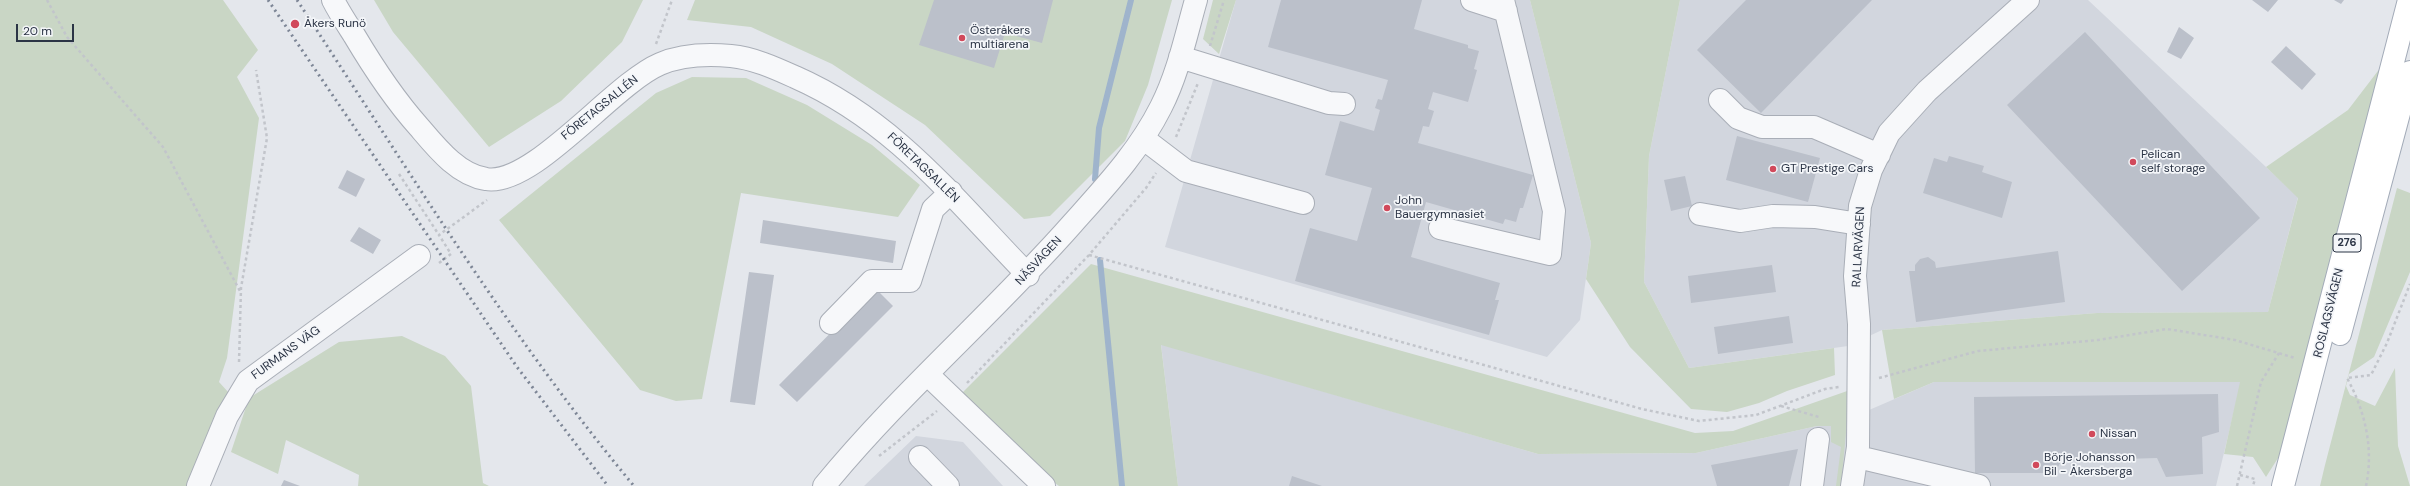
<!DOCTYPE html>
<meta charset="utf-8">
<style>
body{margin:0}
#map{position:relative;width:2410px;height:486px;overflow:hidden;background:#e4e7ec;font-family:"DM Sans",sans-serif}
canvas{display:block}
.scale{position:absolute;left:16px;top:24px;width:58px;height:18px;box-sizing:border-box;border:2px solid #2b3445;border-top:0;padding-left:5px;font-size:12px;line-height:14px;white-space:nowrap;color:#2b3445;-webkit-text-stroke:3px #f4f6f9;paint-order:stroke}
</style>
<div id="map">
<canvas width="2410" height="486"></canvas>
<div class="scale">20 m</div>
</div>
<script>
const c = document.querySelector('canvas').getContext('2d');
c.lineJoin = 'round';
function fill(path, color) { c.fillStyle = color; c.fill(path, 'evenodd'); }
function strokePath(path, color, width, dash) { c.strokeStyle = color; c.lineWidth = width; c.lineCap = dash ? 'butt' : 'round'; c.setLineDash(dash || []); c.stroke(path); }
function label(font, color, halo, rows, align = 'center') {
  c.font = font + ' "DM Sans",sans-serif'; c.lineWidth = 3.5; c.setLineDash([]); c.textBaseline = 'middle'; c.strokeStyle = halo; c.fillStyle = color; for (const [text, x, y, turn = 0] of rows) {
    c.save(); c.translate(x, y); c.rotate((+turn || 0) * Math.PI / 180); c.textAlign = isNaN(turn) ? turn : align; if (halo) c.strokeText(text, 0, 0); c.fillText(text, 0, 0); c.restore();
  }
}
fill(new Path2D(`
 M1236,0H1530L1591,243L1580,320L1547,357L1165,247Z
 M1680,0H2088L2298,197L2268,312L2097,313L1882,330L1848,346L1689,368L1644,282L1649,156Z
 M1161,344L1538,454L1696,453L1817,426H1832L1934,382H2241L2216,486H1178Z
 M916,436L963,442L1003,486H864Z`), '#d2d6de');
fill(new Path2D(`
 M0,0H223L258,50L237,77L259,118L227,358L219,382L229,393L188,486H0Z
 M374,0H643L622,42L561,101L489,147L393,32Z
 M695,0H1172L1148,85L1125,141L1050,216L1024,219L925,125L832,64L751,27L687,20Z
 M1213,0H1236L1219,54L1203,39Z
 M1530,0H1680L1649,156L1644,282L1689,368L1834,348L1835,375L1787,391L1759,403L1727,412L1691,409L1630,347L1586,279L1591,243Z
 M2384,63L2285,447L2266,477L2253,457L2224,454L2240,382H1934L1894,399L1882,330L2097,313L2268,312L2298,198L2266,167L2348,110Z
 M692,77L746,78L807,105L872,145L920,185L898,217L741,193L702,399L676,401L640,390L499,220L656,93Z
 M2397,188L2410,193V272L2374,357L2349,374L2346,386L2350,395L2375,406L2395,368L2398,446L2410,486H2320L2325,465Z
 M1091,264L1695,433L1733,431L1850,390L1841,486H1836L1841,447L1831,442V426H1817L1696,453L1538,454L1161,345L1178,486H1059L1032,466L961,394Z
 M402,336L445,356L471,386L483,483L489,486H358L359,475L286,440L278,474L231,452L249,398L339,342Z`), '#c9d6c5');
strokePath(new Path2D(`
 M1095,179L1099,128L1131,0
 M1100,260L1122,486`), '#9fb4cc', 6);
fill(new Path2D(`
 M934,0H1053L1042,43L1005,33L994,68L919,45Z
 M1281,0H1422L1414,29L1468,45V48L1479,51L1474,69L1477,70L1468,102L1433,92L1428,109L1434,111L1429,127L1423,126L1418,143L1533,175L1523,208H1520L1516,222L1505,219L1503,224L1426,202L1411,257L1500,283L1495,300H1499L1489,335L1295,281L1310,228L1357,241L1372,188L1325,175L1340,121L1374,131L1380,110L1375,108L1378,99L1382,100L1388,80L1268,47Z
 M1746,0H1872L1761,113L1697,50Z
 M2252,0H2278L2268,12Z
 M2334,0H2344L2341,4Z
 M2179,27L2194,38L2181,59L2167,52Z
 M2085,32L2260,218L2182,291L2007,105Z
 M2286,46L2316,74L2302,90L2271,62Z
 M1737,136L1820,158L1808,202L1726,180Z
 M1949,156L1984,166L1982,172L2012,182L2002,218L1923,193L1934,158L1947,162Z
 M347,170L365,179L356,197L338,188Z
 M1685,176L1692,206L1671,211L1664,180Z
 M763,220L896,241L893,263L760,243Z
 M359,227L381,240L373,254L350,241Z
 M2058,251L2065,302L1916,322L1909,271H1915V265L1920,259L1928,257L1935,262L1936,268Z
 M1772,265L1776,292L1691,303L1688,276Z
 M749,272L774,275L755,405L730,402Z
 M875,288L893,306L797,402L779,385Z
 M1789,316L1793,343L1718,354L1714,327Z
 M2218,394L2219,432L2202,437L2203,474L2166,477L2157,458L2061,461L2055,473H1975L1974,397Z
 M1798,449L1789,486H1717L1711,465Z
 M1292,476L1322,486H1289Z
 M284,480L300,486H281Z`), '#bbc0ca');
const minor = new Path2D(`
 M333,0C339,12 347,24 354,35C373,67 394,99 419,127C436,147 458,175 486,179C533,187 613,84 660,64C681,55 709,54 731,56C753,58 775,68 795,77C895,121 954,199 1028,275
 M1472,0L1506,11
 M1180,57L1329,103L1344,104
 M1720,100L1738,118L1762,127H1814L1879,155
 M1144,139L1186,171L1303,203
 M1700,214L1740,221L1773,216L1815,217L1859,224
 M1440,228L1550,254L1554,211L1503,0
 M831,323L872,281H910L933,209L951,192
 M927,374L1044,486
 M920,457L948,486
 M1858,457L1979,486
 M198,486L227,416L248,381L419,256
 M824,486C901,392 993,314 1073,223C1106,186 1139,151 1161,107C1178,74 1186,35 1196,0
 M1812,486L1818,439
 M1852,486L1858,447L1859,324L1855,276L1860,206L1871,170L1889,133L1927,91L2028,0`);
const major = new Path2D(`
 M2340,334L2410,72
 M2283,486L2409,0`);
strokePath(minor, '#a9aeb7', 24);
strokePath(major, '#a3abb8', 24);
strokePath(new Path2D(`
 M47,0L67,37L163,147L241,293
 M656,44L672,0
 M1210,46L1224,0
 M1176,137L1198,83
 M399,174L439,235
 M1089,255L1642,409L1699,421L1756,415L1825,389L1839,387
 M439,263L451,254L439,235L487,200
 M239,362L241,288L267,138L256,70
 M1879,378L1978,351L2098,340L2167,329L2235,340L2295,358
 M967,383L1089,255L1146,188L1156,173
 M1781,406L1819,417
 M879,456L937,411
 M2240,475L2255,479L2253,486
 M2237,486L2261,382L2279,353
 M2366,486C2374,448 2365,411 2347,378L2371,375L2387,343L2410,284`), '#c2c5cb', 2.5, [3, 3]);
strokePath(minor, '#f7f8fa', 22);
strokePath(major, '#fff', 22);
strokePath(new Path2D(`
 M268,0L517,367L608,486
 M297,0C405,164 508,335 634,486`), '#7d8696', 3, [2, 4]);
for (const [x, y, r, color] of [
 [295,24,5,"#d1495b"],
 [962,38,4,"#d1495b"],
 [2133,162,4,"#d1495b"],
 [1773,169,4,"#d1495b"],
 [1387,208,4,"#d1495b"],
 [2092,434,4,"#d1495b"],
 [2036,465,4,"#d1495b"]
]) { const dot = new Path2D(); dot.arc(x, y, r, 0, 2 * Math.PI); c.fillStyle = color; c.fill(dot); strokePath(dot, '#f4f6f9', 1.5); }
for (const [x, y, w] of [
 [2347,243,28]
]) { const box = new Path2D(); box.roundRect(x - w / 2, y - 9, w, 18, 3); c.fillStyle = '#f4f6f9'; c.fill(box); strokePath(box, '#2b3445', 1); }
label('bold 11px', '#2b3445', null, [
 ["276",2347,243]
]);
label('12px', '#2b3445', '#f4f6f9', [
 ["Åkers Runö",304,24],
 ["Österåkers",970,31],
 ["multiarena",970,45],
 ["Pelican",2141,155],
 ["self storage",2141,169],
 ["GT Prestige Cars",1781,169],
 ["John",1395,201],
 ["Bauergymnasiet",1395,215],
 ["Nissan",2100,434],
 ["Börje Johansson",2044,458],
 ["Bil - Åkersberga",2044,472]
], 'left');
label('12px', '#2b3445', '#f4f6f9', [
 ["FÖRETAGSALLÉN",600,108,-39],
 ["FÖRETAGSALLÉN",923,168,44],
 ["RALLARVÄGEN",1859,247,-87],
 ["NÄSVÄGEN",1039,261,-47],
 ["ROSLAGSVÄGEN",2329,313,-76],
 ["FURMANS VÄG",286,353,-36]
]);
</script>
